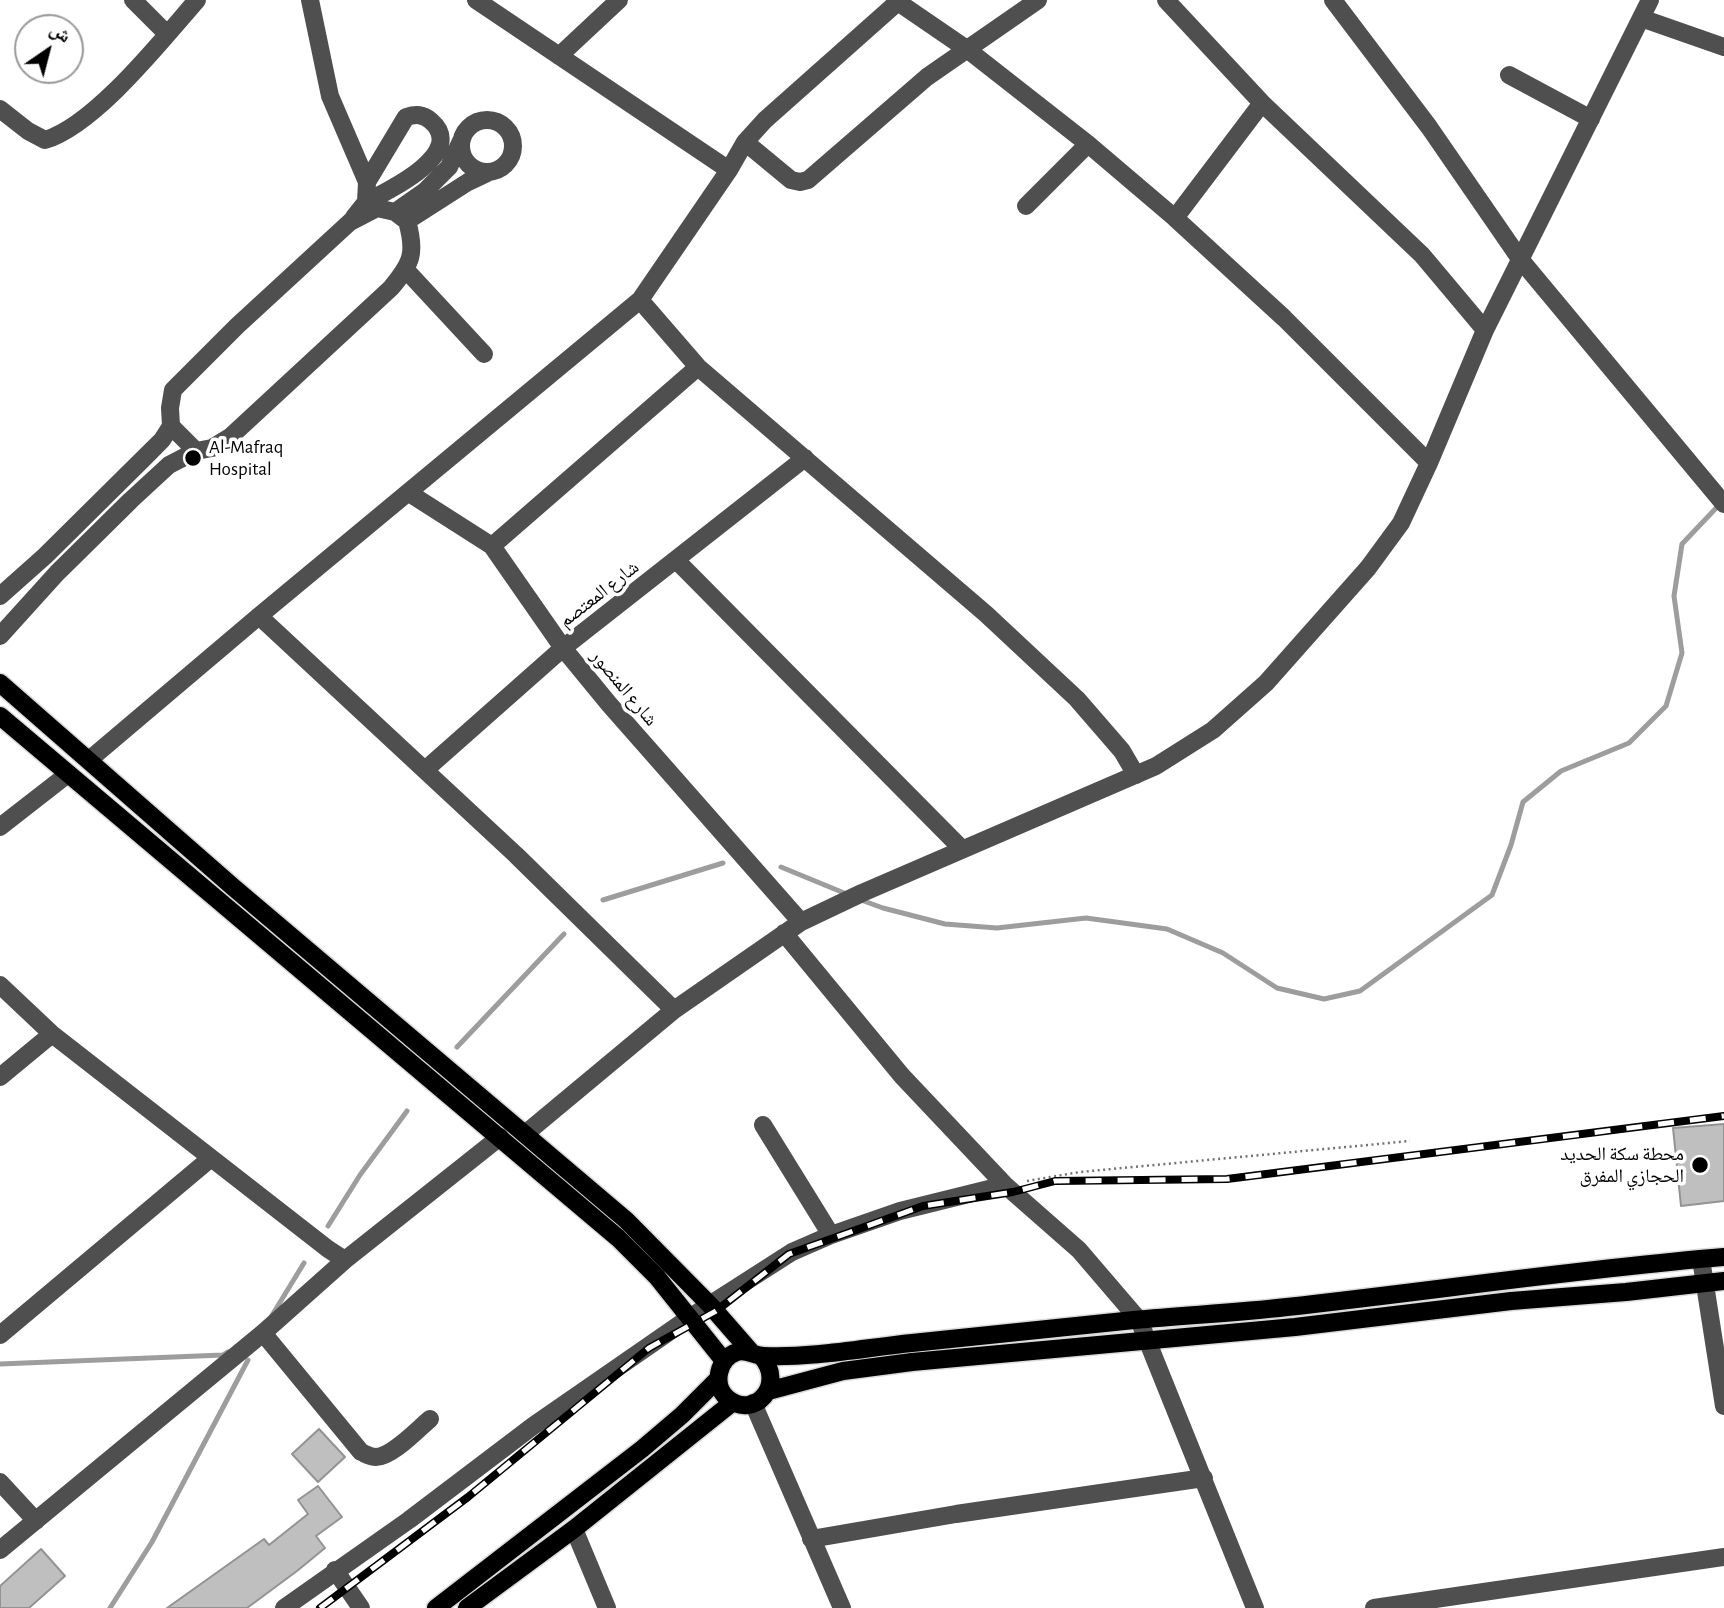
<!DOCTYPE html>
<meta charset="utf-8">
<style>
body{margin:0}
#map{position:relative;width:1724px;height:1608px;overflow:hidden;background:#fff;font-family:"Alegreya Sans","Noto Naskh Arabic",sans-serif}
canvas{display:block}
.north{position:absolute;left:14px;top:14px;width:70px;height:70px;box-sizing:border-box;background:#fff;border:2px solid #999;border-radius:50%;rotate:35deg;font-size:19px;font-weight:700;line-height:28px;text-align:center;color:#000}
.north::after{content:'';display:block;margin:auto;width:24px;height:32px;background:#000;clip-path:polygon(50% 0,100% 100%,50% 72%,0 100%)}
</style>
<div id="map">
<canvas width="1724" height="1608"></canvas>
<div class="north">ش</div>
</div>
<script>
const c = document.querySelector('canvas').getContext('2d');
c.lineJoin = 'round';
function strokePath(path, color, width, dash) { c.strokeStyle = color; c.lineWidth = width; c.lineCap = dash ? 'butt' : 'round'; c.setLineDash(dash || []); c.stroke(path); }
function fill(path, color) { c.fillStyle = color; c.fill(path, 'evenodd'); }
function label(font, color, halo, rows, align = 'center') {
  c.font = font + ' "Alegreya Sans","Noto Naskh Arabic",sans-serif'; c.lineWidth = 7; c.setLineDash([]); c.textBaseline = 'middle'; c.strokeStyle = halo; c.fillStyle = color; for (const [text, x, y, turn = 0] of rows) {
    c.save(); c.translate(x, y); c.rotate((+turn || 0) * Math.PI / 180); c.textAlign = isNaN(turn) ? turn : align; if (halo) c.strokeText(text, 0, 0); c.fillText(text, 0, 0); c.restore();
  }
}
strokePath(new Path2D(`
 M781,867L849,895
 M603,900L723,863
 M861,900L883,908L945,924L997,928L1086,918L1167,929L1223,953L1277,988L1324,999L1360,991L1492,895L1511,845L1523,802L1561,771L1629,743L1666,706L1682,653L1674,596L1682,544L1719,505
 M457,1047L564,934
 M328,1226L360,1175L407,1111
 M271,1317L304,1263
 M0,1364L223,1355L228,1352
 M110,1608L152,1542L248,1360`), '#9d9d9d', 5);
const building = new Path2D(`
 M1724,1124V1201L1681,1206L1673,1128Z
 M319,1429L345,1457L318,1482L292,1454Z
 M318,1486L342,1517L316,1536L325,1548L297,1571L247,1608H167L264,1539L269,1545L308,1514L298,1500Z
 M41,1549L65,1576L29,1608H0V1586Z`);
fill(building, '#bfbfbf');
strokePath(building, '#939393', 2);
const major = new Path2D(`
 M0,683L233,887L626,1220L710,1305L751,1352
 M0,716L618,1238L657,1277L724,1361
 M761,1356C787,1384 754,1421 727,1398C712,1385 718,1358 737,1352C747,1349 754,1356 764,1356C813,1358 864,1348 912,1343C986,1336 1060,1327 1134,1320C1185,1315 1236,1313 1287,1307C1433,1291 1578,1269 1724,1257
 M768,1391L843,1371L912,1362L1295,1327L1511,1301L1626,1292L1724,1281
 M436,1608L642,1449L682,1415L718,1379
 M467,1608L574,1529L733,1402`);
strokePath(major, '#dbdbdb', 21);
strokePath(new Path2D(`
 M1027,1181L1080,1172L1410,1141`), '#717171', 2.5, [2, 3.5]);
strokePath(new Path2D(`
 M133,0L167,34
 M310,0L330,96L367,182L366,202L354,217
 M476,0L729,170
 M895,0L968,50L1088,144L1175,218L1284,318L1429,463
 M1166,0L1262,103L1422,255L1485,330
 M1333,0L1429,127L1520,259L1724,504
 M1641,18L1724,47
 M559,56L619,0
 M1509,75L1591,119
 M0,109L28,131L45,140C95,125 162,40 197,0
 M461 146a26 26 0 1 1 52 0a26 26 0 1 1-52 0Z
 M745,142L791,180L800,182L808,180L927,77L1038,0
 M366,202C388,191 468,153 431,121C423,114 416,114 406,117L367,182
 M1026,206L1088,144
 M377,208L395,212L407,221C416,253 412,263 391,288L230,437L212,448L196,451L171,426L170,408L173,390L237,326L350,222Z
 M395,212L425,191L449,167L461,141
 M1175,218L1262,103
 M407,221L468,182L487,173
 M406,270L484,354
 M640,300L698,367L986,614L1077,699L1122,751L1136,775
 M409,493L492,546L563,648L609,704L801,922
 M492,546L698,367
 M676,560L962,849
 M0,596L45,556L146,456L162,440L171,426
 M259,616L516,855L674,1010
 M0,636L57,573L131,500L169,465L196,451
 M89,760L259,616L640,300L729,170L745,142L765,120L900,0
 M425,770L563,648L805,458
 M0,827L68,774
 M784,933L902,1076L1005,1185L1079,1250L1139,1320L1255,1608
 M0,985L52,1034L328,1249L345,1260L500,1137
 M0,1077L52,1034
 M763,1125L831,1235
 M525,1134L674,1010L801,922L862,893L1156,766L1213,730L1266,683L1368,568L1401,523L1429,463L1485,330L1650,0
 M1701,1259L1724,1406
 M345,1260L263,1333L361,1452C366,1454 370,1457 376,1457C392,1457 418,1429 430,1419
 M0,1335L211,1158
 M753,1403L842,1608
 M0,1482L36,1521
 M574,1529L607,1608
 M811,1539L956,1514L1204,1478
 M0,1550L263,1333
 M335,1570L361,1608
 M284,1608L409,1520L533,1426L689,1318L792,1252L831,1235L900,1211L1005,1185
 M1374,1608L1724,1557`), '#4f4f4f', 18);
strokePath(major, '#000', 18);
const rail = new Path2D(`
 M320,1608L468,1497L649,1348L716,1311L789,1254L923,1206L1013,1192L1055,1181L1227,1179L1724,1116`);
strokePath(rail, '#000', 8);
strokePath(rail, '#fff', 5, [16]);
for (const [x, y, r, color] of [
 [193,458,9,"#000"],
 [1700,1165,9,"#000"]
]) { const dot = new Path2D(); dot.arc(x, y, r, 0, 2 * Math.PI); c.fillStyle = color; c.fill(dot); strokePath(dot, '#fff', 2.5); }
label('19px', '#000', '#fff', [
 ["Al-Mafraq",209,447],
 ["Hospital",209,469],
 ["محطة سكة الحديد",1684,1154,"right"],
 ["الحجازي المفرق",1684,1176,"right"]
], 'left');
label('19px', '#000', '#fff', [
 ["شارع المعتصم",599,594,-38],
 ["شارع المنصور",624,688,50]
]);
</script>
